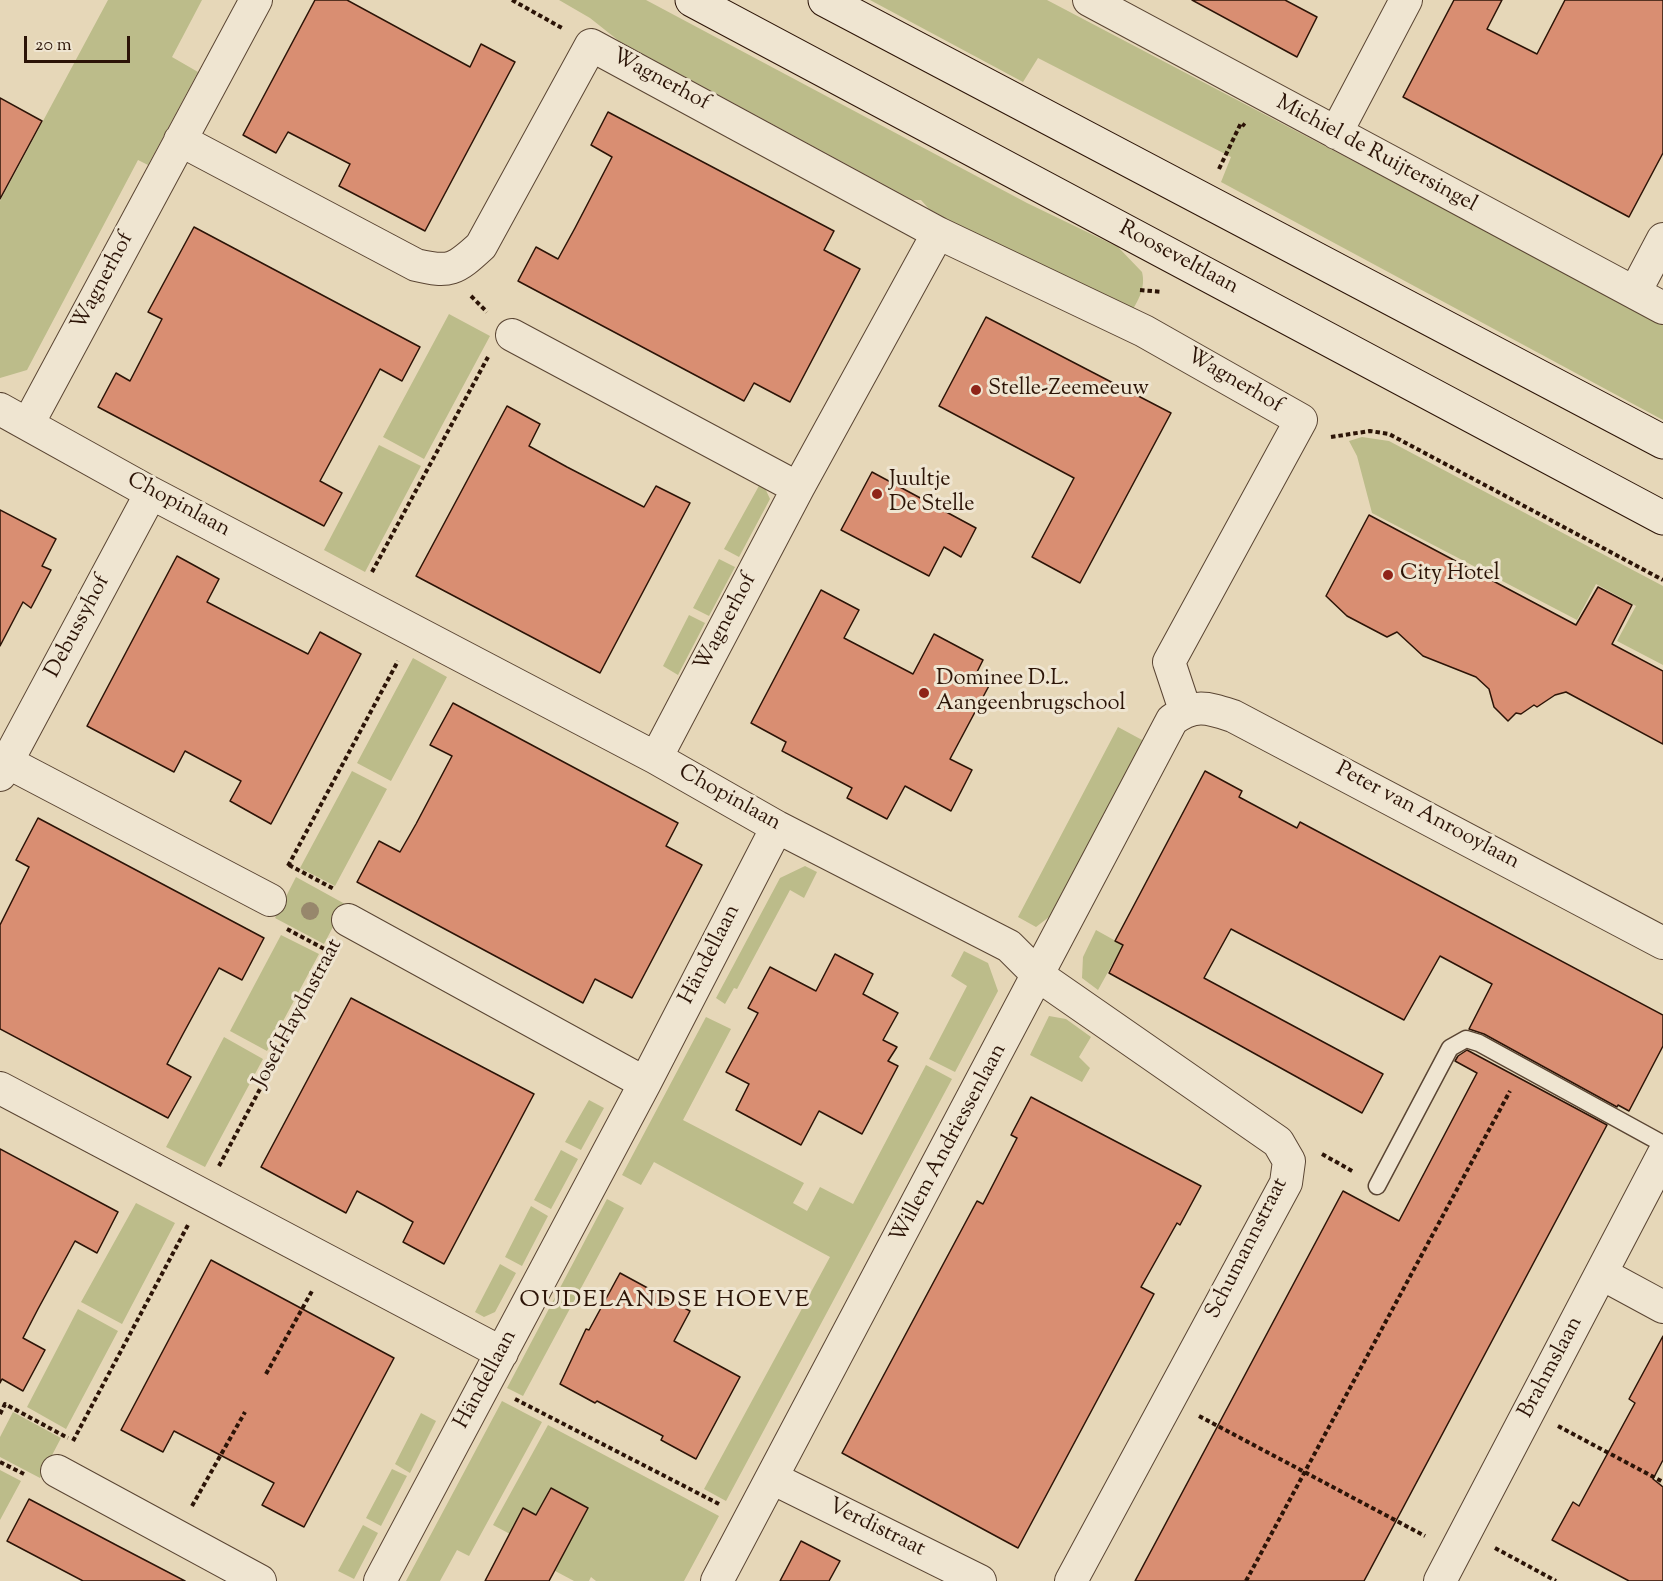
<!DOCTYPE html>
<meta charset="utf-8">
<style>
body{margin:0}
#map{position:relative;width:1663px;height:1581px;overflow:hidden;background:#e6d7b8;font-family:"Sorts Mill Goudy",serif}
canvas{display:block}
.scale{position:absolute;left:24px;top:36px;width:106px;height:27px;box-sizing:border-box;border:3px solid #2c1407;border-top:0;padding-left:8px;font-size:18px;line-height:21px;white-space:nowrap;color:#2c1407;-webkit-text-stroke:4px #efe5d1;paint-order:stroke}
</style>
<div id="map">
<canvas width="1663" height="1581"></canvas>
<div class="scale">20 m</div>
</div>
<script>
const c = document.querySelector('canvas').getContext('2d');
c.lineJoin = 'round';
function fill(path, color) { c.fillStyle = color; c.fill(path, 'evenodd'); }
function strokePath(path, color, width, dash) { c.strokeStyle = color; c.lineWidth = width; c.lineCap = dash ? 'butt' : 'round'; c.setLineDash(dash || []); c.stroke(path); }
function label(font, color, halo, rows, align = 'center') {
  c.font = font + ' "Sorts Mill Goudy",serif'; c.lineWidth = 6; c.setLineDash([]); c.textBaseline = 'middle'; c.strokeStyle = halo; c.fillStyle = color; for (const [text, x, y, turn = 0] of rows) {
    c.save(); c.translate(x, y); c.rotate((+turn || 0) * Math.PI / 180); c.textAlign = isNaN(turn) ? turn : align; if (halo) c.strokeText(text, 0, 0); c.fillText(text, 0, 0); c.restore();
  }
}
fill(new Path2D(`
 M108,0H202L172,57L198,72L148,165L138,160L27,370L0,378V201Z
 M559,0H646L1027,203L1118,247L1142,272C1146,288 1138,301 1130,314L1123,315L929,209L921,200H913L619,41L590,18Z
 M870,0H1047L1663,324V420L1221,182L1231,157L1038,58L1023,82Z
 M449,314L490,336L424,459L383,437Z
 M1362,437L1389,441L1663,586V665L1617,641L1636,606L1596,584L1577,620L1372,513L1357,456L1349,441Z
 M379,445L421,466L365,572L324,550Z
 M760,484L765,488L770,499L739,557L724,549Z
 M719,559L735,567L709,616L693,608Z
 M689,615L705,623L678,675L663,666Z
 M413,658L447,677L391,781L357,763Z
 M1118,727L1144,741L1049,917L1036,927L1018,917Z
 M352,771L387,789L335,886L300,868Z
 M805,866L817,872L804,898L790,890L737,989L734,988L725,1004L716,998L780,878Z
 M296,877L345,904L324,944L275,918Z
 M1096,930L1123,945L1098,990L1082,978L1083,957Z
 M281,935L319,954L267,1051L230,1031Z
 M964,951L988,963L998,991L955,1072L929,1059L967,986L951,976Z
 M1049,1016L1066,1019L1091,1037L1079,1057L1090,1068L1082,1082L1030,1055Z
 M706,1017L731,1029L683,1120L804,1183L793,1203L807,1211L820,1187L853,1204L926,1065L952,1079L726,1501L704,1489L830,1257L654,1162L641,1185L622,1175Z
 M224,1037L263,1059L205,1167L166,1147Z
 M589,1100L604,1108L581,1150L565,1142Z
 M561,1150L578,1159L551,1209L534,1200Z
 M607,1199L624,1208L523,1396L507,1388Z
 M136,1203L175,1223L122,1324L81,1302Z
 M531,1206L548,1216L522,1266L505,1257Z
 M500,1264L516,1273L495,1312L484,1317L475,1312Z
 M78,1309L118,1331L66,1429L27,1407Z
 M502,1401L542,1422L469,1556L457,1550L440,1581H406Z
 M13,1412L61,1438L40,1478L0,1457V1437Z
 M421,1413L436,1421L410,1473L395,1464Z
 M548,1425L719,1516L684,1581H596L591,1577L589,1581H574L542,1564L561,1559L588,1508L551,1488L536,1515L523,1508L510,1534L493,1525Z
 M392,1469L407,1476L381,1526L366,1518Z
 M0,1470L21,1481L0,1520Z
 M363,1525L378,1533L354,1579L338,1571Z`), '#bcbc8a');
const building = new Path2D(`
 M315,0H347L470,67L481,44L515,62L425,231L339,186L350,164L288,132L276,153L243,135Z
 M1192,0H1285L1317,17L1297,57Z
 M1454,0H1502L1487,29L1537,54L1565,0H1663V153L1629,217L1403,97Z
 M0,98L42,121L0,199Z
 M608,112L834,231L824,250L860,269L790,402L754,383L744,401L518,281L536,247L558,259L575,228L612,157L591,145Z
 M194,227L420,347L402,381L380,369L361,405L320,481L342,493L324,526L98,407L116,373L130,381L162,319L148,312Z
 M986,317L1171,413L1080,583L1032,557L1074,478L939,406Z
 M507,406L540,424L529,446L567,467L644,507L656,486L690,503L600,673L416,576Z
 M872,472L976,528L961,557L944,547L929,576L841,530Z
 M0,510L56,539L42,566L51,570L31,608L23,602L0,646Z
 M1369,515L1576,625L1598,587L1632,605L1612,644L1663,671V744L1566,692L1555,695L1537,707L1534,705L1521,714L1516,713L1508,721L1494,707L1489,689L1476,677L1423,656L1397,632L1387,637L1347,616L1326,596Z
 M177,556L219,579L207,602L236,617L308,654L320,632L361,654L271,824L230,801L241,781L185,751L174,772L87,726Z
 M821,590L859,610L844,638L913,674L934,634L983,660L976,674L991,682L950,759L972,770L951,811L905,786L887,819L847,798L852,788L782,751L786,742L751,723Z
 M453,703L678,823L666,846L702,865L632,998L595,979L583,1003L357,882L379,841L400,852L416,824L452,756L430,745Z
 M1205,771L1242,791L1239,797L1297,828L1300,822L1663,1015V1046L1629,1111L1618,1105L1617,1107L1484,1034L1469,1029L1492,984L1440,956L1404,1020L1231,929L1204,978L1383,1074L1362,1113L1109,973L1123,945L1115,941Z
 M38,818L264,938L242,980L219,968L183,1034L167,1064L191,1077L168,1118L0,1029V925L29,867L16,860Z
 M835,954L873,974L863,994L898,1013L883,1040L897,1047L888,1061L898,1066L862,1134L819,1111L801,1145L736,1110L749,1084L726,1072L758,1013L748,1008L770,967L816,991Z
 M351,998L534,1094L444,1264L403,1242L413,1222L383,1205L357,1191L346,1213L261,1167Z
 M1467,1050L1607,1125L1364,1581H1135L1343,1191L1399,1221L1477,1073L1455,1061L1458,1056Z
 M1031,1097L1201,1186L1180,1225L1177,1223L1141,1287L1154,1294L1018,1548L842,1453L977,1201L983,1204L1017,1138L1011,1135Z
 M0,1149L118,1212L97,1253L75,1241L38,1309L23,1338L45,1350L23,1391L2,1379L0,1383Z
 M211,1260L394,1358L304,1527L262,1505L274,1483L174,1431L163,1452L121,1430Z
 M620,1273L690,1311L674,1341L740,1377L696,1459L661,1440L663,1436L597,1401L595,1403L560,1384L586,1329L589,1330Z
 M1663,1336V1460L1653,1479L1663,1487V1581H1629L1552,1540L1573,1502L1579,1506L1635,1403L1629,1399Z
 M551,1488L588,1508L549,1581H485L523,1508L536,1515Z
 M29,1499L118,1546L185,1581H83L7,1541Z
 M801,1541L840,1561L829,1581H780Z`);
fill(building, '#d98e72');
strokePath(building, '#2c1407', 1.5);
const service = new Path2D(`
 M1377,1186L1450,1048L1466,1039L1479,1043L1663,1144`);
const minor = new Path2D(`
 M1089,0L1663,308
 M1336,133L1406,0
 M180,140L416,265C450,273 455,270 481,246L591,45L938,233L1144,331L1301,420L1169,662L1185,710
 M1635,292L1663,239
 M512,335L798,488
 M0,409L151,493L656,758L777,827L1009,946L1039,976L1278,1142L1289,1161L1286,1183L1071,1581
 M28,424L256,0
 M656,758L798,488L938,233
 M7,762L270,900
 M0,775L151,493
 M348,920L645,1083
 M0,1088L502,1353
 M1602,1274L1663,1307
 M57,1471L260,1581
 M772,1478L980,1581
 M380,1581L645,1083L777,827
 M717,1581L1172,720C1195,703 1208,708 1233,716L1663,943
 M1440,1581L1663,1155`);
const secondary = new Path2D(`
 M692,0L1663,518
 M825,0L1663,442`);
strokePath(service, '#5a4533', 19);
strokePath(minor, '#5a4533', 34);
strokePath(secondary, '#2c1407', 35);
strokePath(new Path2D(`
 M512,0L562,28
 M1219,169L1241,123L1245,126
 M1140,290L1162,292
 M471,296L487,312
 M1331,437L1370,431L1389,434L1663,580
 M372,572L488,357
 M289,865L334,889
 M288,866L398,661
 M287,929L332,953
 M1322,1154L1354,1172
 M219,1166L334,950
 M266,1374L312,1291
 M515,1399L719,1504
 M0,1414L5,1404L68,1438
 M1199,1416L1425,1536
 M1558,1426L1663,1482
 M73,1441L188,1225
 M0,1462L24,1474
 M192,1506L245,1412
 M1495,1548L1556,1581
 M1246,1581L1510,1091`), '#2c1407', 4, [4.5, 3]);
strokePath(service, '#efe5d1', 16);
strokePath(minor, '#efe5d1', 32);
strokePath(secondary, '#efe5d1', 33);
c.fillStyle = '#97876c';
for (const [x, y] of [
 [310,911]
]) { c.beginPath(); c.arc(x, y, 9, 0, 2 * Math.PI); c.fill(); }
for (const [x, y, r, color] of [
 [976,390,6,"#8f2418"],
 [877,494,6,"#8f2418"],
 [1388,575,6,"#8f2418"],
 [924,693,6,"#8f2418"]
]) { const dot = new Path2D(); dot.arc(x, y, r, 0, 2 * Math.PI); c.fillStyle = color; c.fill(dot); strokePath(dot, '#efe5d1', 2); }
label('22px', '#2c1407', '#efe5d1', [
 ["Wagnerhof",660,81,28],
 ["Michiel de Ruijtersingel",1376,155,28],
 ["Rooseveltlaan",1178,259,28],
 ["Wagnerhof",104,282,-62],
 ["Wagnerhof",1234,382,30],
 ["Chopinlaan",178,506,28],
 ["Wagnerhof",727,623,-62],
 ["Debussyhof",79,627,-62],
 ["Chopinlaan",729,799,29],
 ["Peter van Anrooylaan",1427,817,28],
 ["Händellaan",711,955,-63],
 ["Josef Haydnstraat",299,1014,-62],
 ["Willem Andriessenlaan",950,1144,-62],
 ["Schumannstraat",1248,1249,-63],
 ["Brahmslaan",1552,1368,-62],
 ["Händellaan",487,1380,-62],
 ["Verdistraat",876,1529,26]
]);
label('22px', '#2c1407', '#efe5d1', [
 ["Stelle-Zeemeeuw",988,390],
 ["Juultje",889,481],
 ["De Stelle",889,506],
 ["City Hotel",1400,575],
 ["Dominee D.L.",936,680],
 ["Aangeenbrugschool",936,705]
], 'left');
c.letterSpacing = '1.5px';
label('24px', '#2c1407', '#efe5d1', [
 ["OUDELANDSE HOEVE",665,1302]
]);
c.letterSpacing = '0px';
</script>
